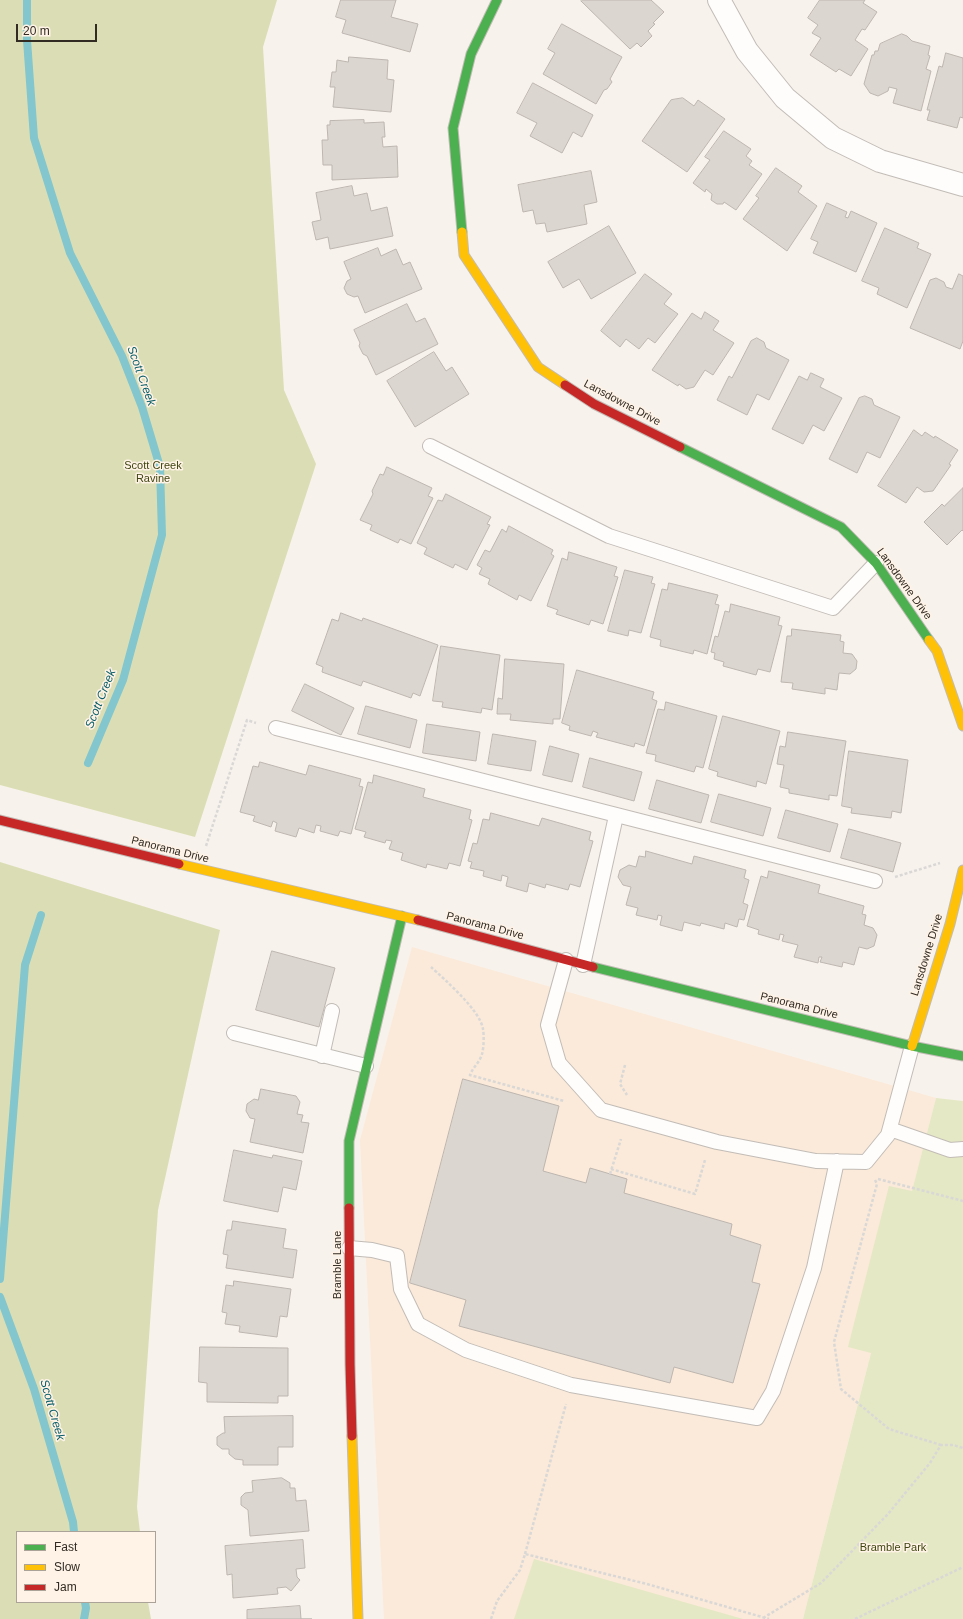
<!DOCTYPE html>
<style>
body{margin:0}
#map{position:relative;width:963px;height:1619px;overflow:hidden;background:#f8f2ec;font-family:Helvetica,sans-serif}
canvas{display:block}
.legend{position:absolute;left:16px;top:1531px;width:140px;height:72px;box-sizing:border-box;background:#fef3e6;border:1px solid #aca398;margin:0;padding:5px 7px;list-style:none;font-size:12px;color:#322b23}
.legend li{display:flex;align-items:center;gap:8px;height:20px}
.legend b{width:20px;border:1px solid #aca398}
.scale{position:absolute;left:16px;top:24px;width:81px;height:18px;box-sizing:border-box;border:2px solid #322b23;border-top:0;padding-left:5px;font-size:12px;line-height:14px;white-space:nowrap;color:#322b23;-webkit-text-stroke:3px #fef3e6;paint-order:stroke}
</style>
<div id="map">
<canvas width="963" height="1619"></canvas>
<ul class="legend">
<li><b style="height:5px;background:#4caf50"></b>Fast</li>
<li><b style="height:5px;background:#ffc107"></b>Slow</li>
<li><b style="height:5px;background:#c62828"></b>Jam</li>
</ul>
<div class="scale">20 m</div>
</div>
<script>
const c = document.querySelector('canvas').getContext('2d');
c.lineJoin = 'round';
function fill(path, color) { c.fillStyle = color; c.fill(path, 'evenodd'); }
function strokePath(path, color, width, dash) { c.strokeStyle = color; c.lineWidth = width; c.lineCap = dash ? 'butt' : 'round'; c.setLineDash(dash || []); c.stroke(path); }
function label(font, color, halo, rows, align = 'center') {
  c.font = font + ' Helvetica,sans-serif'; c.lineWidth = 3; c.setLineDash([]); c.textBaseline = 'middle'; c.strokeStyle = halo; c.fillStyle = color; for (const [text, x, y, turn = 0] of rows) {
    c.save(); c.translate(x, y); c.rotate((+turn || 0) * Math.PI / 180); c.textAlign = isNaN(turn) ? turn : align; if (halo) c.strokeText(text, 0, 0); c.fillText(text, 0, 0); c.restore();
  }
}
fill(new Path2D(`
 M412,947L936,1098L803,1619H384L360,1140Z`), '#fbead9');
fill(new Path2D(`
 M936,1098L963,1101V1619H803L871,1353L848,1347L889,1186L912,1191Z
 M534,1559L743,1619H514Z`), '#e5e8c4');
fill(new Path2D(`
 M0,0H277L263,47L284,390L316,464L195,837L0,785Z
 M0,862L220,930L158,1210L137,1507L140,1532H17V1602H148L151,1619H0Z`), '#dbdeb5');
strokePath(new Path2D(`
 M27,0V40L34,138L70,253L122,356L142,407L160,467L162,535L123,680L88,763
 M0,1279L25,965L41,915
 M0,1297L34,1389L73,1522L74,1532
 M84,1619L86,1608L85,1602`), '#83c6cd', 8);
const building = new Path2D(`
 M341,0H396L391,17L418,24L410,52L342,33L346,20L336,17Z
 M582,0H651L664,12L653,23L655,24L648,31L652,36L641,47L637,43L630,49L581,1Z
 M820,0H865L863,3L877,12L865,30L862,29L855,40L868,49L851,76L839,69L836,72L810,55L821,38L812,33L818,25L808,18Z
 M562,24L622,57L610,79L612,82L607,89L604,90L596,104L543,74L555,53L548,49Z
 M902,34L907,36L912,41L930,46L928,55L930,56L926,69L931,71L921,111L893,103L897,89L889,87L888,91L878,96L870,93L864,84L872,55H874L875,51H878L880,44Z
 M946,53L963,58V118L960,117L957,128L927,120L930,110H927L939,66L942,67Z
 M349,57L388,60L387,79L394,80L391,112L333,107L335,87H330L332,72H336L337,60L348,62Z
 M533,83L593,115L582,137L573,132L562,153L530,136L537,123L517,113Z
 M683,98L694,106L698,100L725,119L687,172L642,141L671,100Z
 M364,120V123L384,122L385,137H382L383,147L397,146L398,177L332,180V165H323L322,140H328L327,125H330V121Z
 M724,131L751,149L746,156L752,161L749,165L762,174L736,210L724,202L723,204H717L711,200L712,194L706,189L705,192L693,183L710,160L705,157Z
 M776,168L802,186L798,192L817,206L787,251L743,219L759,198L756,196Z
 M591,171L597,202L584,205L587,224L547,232L545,223L536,224L533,210L523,212L518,185Z
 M352,186L354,196L367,193L371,211L387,207L393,236L330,249L328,237L316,240L312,222L321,220L316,193Z
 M827,203L847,212L845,217L848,218L851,211L877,223L856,272L813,253L818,242L811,239Z
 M609,226L636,273L591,299L579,279L563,288L548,262Z
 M885,228L919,243L917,248L931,254L907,308L877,294L879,288L862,281Z
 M378,248L381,256L396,249L403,265L410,262L422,289L365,313L358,296L354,297L347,294L344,288L347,281L351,279L344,262Z
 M645,274L672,294L664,304L678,314L655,343L648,338L639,349L626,339L620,347L601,331Z
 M959,274L963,276V341L960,349L910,328L930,280L936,278L944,282L946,287L952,289Z
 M407,304L416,322L425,318L438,344L376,375L367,356L363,354L359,346L360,343L354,330Z
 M705,312L719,321L713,330L734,343L713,375L705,370L694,387L686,389L679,384L678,386L652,370L692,313L701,319Z
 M757,338L764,342L766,348L789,360L769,400L757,394L747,415L717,400L729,376L732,378L751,341Z
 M434,352L446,371L452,367L469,394L415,427L387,381Z
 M811,373L824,379L820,387L842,398L824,431L813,425L803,444L772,429L799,376L807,380Z
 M865,396L872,399L874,405L900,417L880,458L867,452L857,473L829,459L859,398Z
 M914,430L922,436L925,432L934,438L935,436L958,450L949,464L951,465L933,491L924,492L917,487L906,503L878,486Z
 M387,467L432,488L428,496L433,498L411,544L400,539L398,543L370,530L372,525L360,520L373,494L372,491L380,474L383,475Z
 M963,488V531L962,530L947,545L924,522L942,504L944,506Z
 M446,494L491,517L487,524L490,525L467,570L455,564L453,568L424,554L427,548L417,543L438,500L442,501Z
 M509,526L553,550L551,554L554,556L531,601L519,595L517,600L488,584L490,579L479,574L482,568L477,565L485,550L490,552L502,529L506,532Z
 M569,552L617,567L614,576L618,577L603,624L591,620L589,625L556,614L558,610L547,606L562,558L567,560Z
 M625,570L653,577L651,583L655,584L641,633L629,630L628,636L608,631Z
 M669,583L718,595L715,604L719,605L707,654L694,650L693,654L660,646L661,640L650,637L662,589L667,590Z
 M731,604L780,617L778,625L782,626L770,672L758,669L756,675L723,666L724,662L714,659L715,653L711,652L715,636L718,637L725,611L729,612Z
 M341,613L362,621L363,618L438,645L420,696L413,693L411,698L363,681L361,686L322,672L323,667L316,664L332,619L338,621Z
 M792,629L841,635L840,641L844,642L843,653L852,654L857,661L856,669L850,674L839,673L837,690L825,688V694L792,689L793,683L781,682L787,636H791Z
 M441,646L500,655L492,710L482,708L481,713L442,707L443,702L433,701Z
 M505,659L564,664L560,719H553V724L510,720L511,714H497L498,698L502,699Z
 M577,670L654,692L652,699L657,701L644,746L635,743L634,747L596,737L598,733L593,731L591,736L569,730L570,726L562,723Z
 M305,684L354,708L341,735L292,711Z
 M666,702L717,716L703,768L696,766L694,772L655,761L656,755L646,753L658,709L664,710Z
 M366,706L417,720L410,748L358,734Z
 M723,716L780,731L766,784L757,781L756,787L717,776L718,772L709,769Z
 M427,724L480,732L476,761L423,753Z
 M788,732L846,741L837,796L829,795V800L789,793V789L780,787L784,765L777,764L780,746L785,747Z
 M493,734L536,741L531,771L488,764Z
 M550,746L579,754L572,782L543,775Z
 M849,751L908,760L901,813L892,811L891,818L851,813L852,808L842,806Z
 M590,758L642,772L634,801L583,787Z
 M260,762L306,775L309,765L361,779L359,786L363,787L351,834L340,831L338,836L320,831L321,826L316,825L314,833L299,828L296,837L275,831L277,823L273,821L271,827L253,821L255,816L240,812L253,766L258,767Z
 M374,775L425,789L423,797L471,810L469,819L472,820L460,866L449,863L447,869L427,864L426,868L401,860L403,853L389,849L392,841L386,840L385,843L364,837L366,832L355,829L368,782L372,783Z
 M657,780L709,795L701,823L649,809Z
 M719,794L771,808L763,836L711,822Z
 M786,810L838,824L830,852L778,838Z
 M491,813L539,826L542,818L591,832L589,840L593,841L580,887L570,884L568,890L546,884L545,888L529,883L527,892L506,886L508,877L502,875L501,881L483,876L484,871L470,868L472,862L468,861L473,843L477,844L483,819L489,820Z
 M849,829L901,843L893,872L841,858Z
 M646,851L692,864L694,856L746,870L744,878L749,880L743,903L748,905L744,920L739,919L737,927L725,923L724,929L701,923L700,926L684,922L682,931L660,925L662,916L658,915L657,920L636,915L638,908L626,905L631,887L623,885L618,877L620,870L629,865L636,867L639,856L645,857Z
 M769,871L820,885L818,893L864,906L862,914L866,915L864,925L873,928L877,935L874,946L867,949L859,947L854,965L843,962L842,967L820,962L822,957H819L818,963L794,957L798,945L782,941L784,935L780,934L779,940L758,934L759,930L747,926L761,876L767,878Z
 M272,951L335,968L319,1027L256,1010Z
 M463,1079L559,1106L543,1171L586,1183L590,1168L627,1179L624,1193L732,1224L730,1235L761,1245L752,1282L760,1284L733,1383L674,1367L670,1383L459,1326L466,1300L410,1283Z
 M261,1089L296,1096L300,1102L297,1114L303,1115L301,1122L309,1123L303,1153L250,1142L255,1119L250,1118L246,1111L247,1104L254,1099L258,1100Z
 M234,1150L272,1158L273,1155L302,1161L296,1190L283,1187L278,1212L224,1201Z
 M233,1221L286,1229L283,1248L297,1250L293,1278L226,1268L228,1255L223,1254L227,1230H231Z
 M234,1281L291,1289L287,1317L280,1316L277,1337L239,1332L240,1326L225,1324L227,1313L222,1312L226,1285L233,1286Z
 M200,1347L288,1348V1396H278V1403L207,1402V1383L199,1382Z
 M293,1416V1447H278V1465H243V1460L235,1459L229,1454V1449H222L217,1445V1437L223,1433H225L224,1417Z
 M282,1478L290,1483V1488H295L296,1501L306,1500L309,1531L250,1536L248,1510L241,1505V1497L245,1493L253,1492L252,1481Z
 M303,1540L305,1568L296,1569L297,1577L300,1580L291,1591L286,1587L277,1588L278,1594L233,1598L232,1574L227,1575L225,1546Z
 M300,1606L301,1619H312H247V1610Z`);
fill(building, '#dcd6d0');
strokePath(building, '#bdb6b0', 1);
const lane = new Path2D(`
 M430,446L609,536L833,608L876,563
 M276,728L875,881
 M566,960L548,1025L559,1063L601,1110L717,1142L816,1161L866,1162L888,1135L912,1046
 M583,965L616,816
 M234,1033L366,1066
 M322,1056L332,1011
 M890,1129L950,1150L963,1149
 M349,1248L372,1250L397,1256L401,1289L418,1324L466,1350L571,1385L757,1418L773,1391L814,1268L837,1161`);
const street = new Path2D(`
 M719,0L747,51L785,98L833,138L880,161L963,185`);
const fast = new Path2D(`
 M462,232L453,128L471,54L497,0
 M680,447L841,527L876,563L929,640
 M593,967L912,1046L963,1056
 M349,1208V1141L402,916`);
const slow = new Path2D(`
 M462,232L464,255L538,367L565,385
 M929,640L937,651L963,726
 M179,864L418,920
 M912,1046L950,924L963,870
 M352,1436L358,1619`);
const jam = new Path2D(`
 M565,385L594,404L680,447
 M0,820L179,864
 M418,920L593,967
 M349,1208L350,1364L352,1436`);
strokePath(lane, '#c2bcb6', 16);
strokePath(street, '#c2bcb6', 24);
strokePath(fast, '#c2bcb6', 11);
strokePath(slow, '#c2bcb6', 11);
strokePath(jam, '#c2bcb6', 11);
strokePath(new Path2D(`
 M206,846L247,720L256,723
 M895,877L940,863
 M431,967C445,980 480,1010 483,1029C484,1035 484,1047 482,1054C480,1062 473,1067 470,1075L564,1101
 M625,1065L620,1084L627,1095
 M611,1169L695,1194L705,1160
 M610,1174L621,1139
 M878,1179L963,1201
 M875,1180L877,1184L834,1342L841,1389L889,1429L941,1445
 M525,1554L566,1404
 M763,1618L821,1583L888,1514L930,1463L941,1445H953L963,1448
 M491,1619L497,1601L520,1570L525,1554L647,1584L769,1619
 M855,1619L963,1567`), '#d9d8d6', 2.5, [3, 2]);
strokePath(lane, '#fefdfc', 14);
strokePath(street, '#fefdfc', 22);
strokePath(fast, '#4caf50', 9);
strokePath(slow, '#ffc107', 9);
strokePath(jam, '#c62828', 9);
label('11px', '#322b23', '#fef3e6', [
 ["Lansdowne Drive",622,403,28],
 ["Lansdowne Drive",904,584,54],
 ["Panorama Drive",170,850,14],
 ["Panorama Drive",485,926,15],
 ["Lansdowne Drive",927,955,-73],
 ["Panorama Drive",799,1006,14],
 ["Bramble Lane",338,1265,-90]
]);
label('11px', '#3f4510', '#fef3e6', [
 ["Scott Creek",153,466],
 ["Ravine",153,479],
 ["Bramble Park",893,1548]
]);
label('italic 12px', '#0b5f69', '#fef3e6', [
 ["Scott Creek",141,376,70],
 ["Scott Creek",101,699,-68],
 ["Scott Creek",52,1410,74]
]);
</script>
